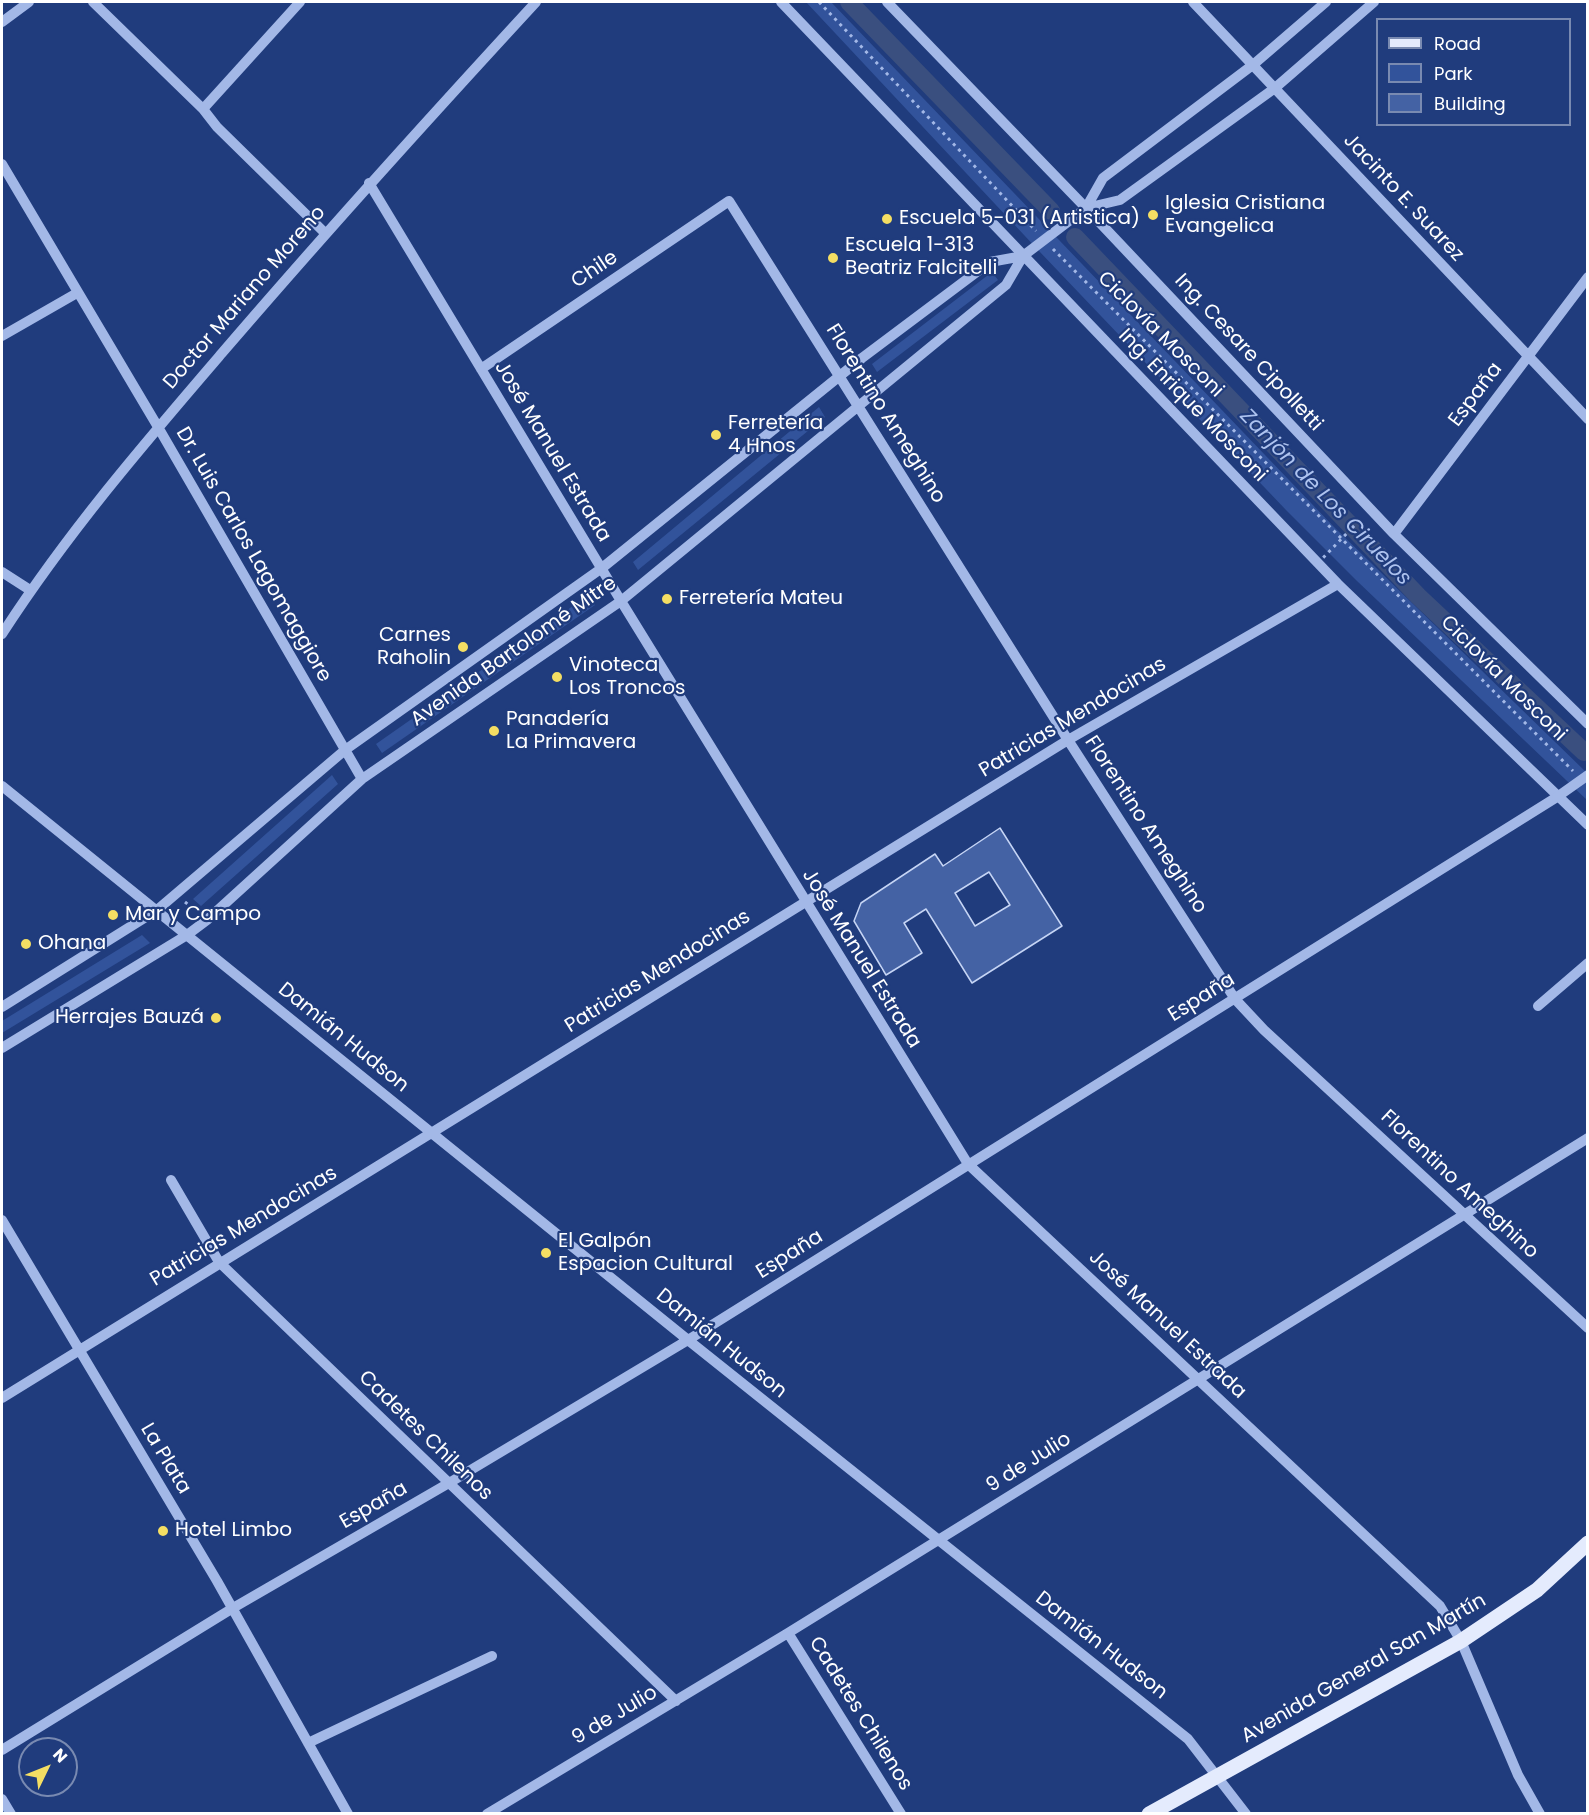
<!DOCTYPE html>
<meta charset="utf-8">
<style>
body{margin:0}
#map{position:relative;width:1589px;height:1815px;overflow:hidden;background:#203c7d;font-family:Poppins,sans-serif}
canvas{display:block}
.frame{position:absolute;inset:0;border:3px solid #fff;pointer-events:none}
.legend{position:absolute;left:1376px;top:18px;width:195px;height:108px;box-sizing:border-box;background:#203c7d;border:2px solid #798ab1;margin:0;padding:8px 10px;list-style:none;font-size:18px;color:#fff}
.legend li{display:flex;align-items:center;gap:12px;height:30px}
.legend b{width:30px;border:2px solid #798ab1}
.north{position:absolute;left:18px;top:1737px;width:60px;height:60px;box-sizing:border-box;background:#203c7d;border:2px solid #798ab1;border-radius:50%;rotate:47deg;font-size:16px;font-weight:700;line-height:24px;text-align:center;color:#fff}
.north::after{content:'';display:block;margin:auto;width:21px;height:27px;background:#f4de63;clip-path:polygon(50% 0,100% 100%,50% 72%,0 100%)}
</style>
<div id="map">
<canvas width="1589" height="1815"></canvas>
<div class="frame"></div>
<ul class="legend">
<li><b style="height:8px;background:#e4ebfd"></b>Road</li>
<li><b style="height:16px;background:#32539b"></b>Park</li>
<li><b style="height:16px;background:#4462a4"></b>Building</li>
</ul>
<div class="north">N</div>
</div>
<script>
const c = document.querySelector('canvas').getContext('2d');
c.lineJoin = 'round';
function fill(path, color) { c.fillStyle = color; c.fill(path, 'evenodd'); }
function strokePath(path, color, width, dash) { c.strokeStyle = color; c.lineWidth = width; c.lineCap = dash ? 'butt' : 'round'; c.setLineDash(dash || []); c.stroke(path); }
function label(font, color, halo, rows, align = 'center') {
  c.font = font + ' Poppins,sans-serif'; c.lineWidth = 4.5; c.setLineDash([]); c.textBaseline = 'middle'; c.strokeStyle = halo; c.fillStyle = color; for (const [text, x, y, turn = 0] of rows) {
    c.save(); c.translate(x, y); c.rotate((+turn || 0) * Math.PI / 180); c.textAlign = isNaN(turn) ? turn : align; if (halo) c.strokeText(text, 0, 0); c.fillText(text, 0, 0); c.restore();
  }
}
fill(new Path2D(`
 M806,2H831L1334,527L1587,773V800L1357,581L1286,510L1039,251Z
 M992,272L998,280L877,372L872,364Z
 M819,407L825,417L638,570L633,562Z
 M590,594L595,605L382,753L376,744Z
 M332,775L338,784L201,906L193,899Z
 M142,935L150,943L2,1033V1021Z`), '#32539b');
strokePath(new Path2D(`
 M849,2L1051,211
 M1075,237L1418,596L1584,752`), '#3a4f7f', 18);
const building = new Path2D(`
 M1000,828L1062,926L972,983L926,909L904,923L922,953L886,975L854,921L861,903L935,854L943,866ZM989,872L1010,905L975,926L955,893Z`);
fill(building, '#4462a4');
strokePath(building, '#c6d5f5', 1.5);
strokePath(new Path2D(`
 M819,2L1036,231
 M1053,249L1573,771
 M1352,528L1361,519
 M185,902L196,911`), '#a3b8e7', 3, [3, 4.5]);
strokePath(new Path2D(`
 M93,2L203,109L217,127L325,233
 M781,2L1338,584L1588,825
 M887,2L1086,208L1394,534L1588,724
 M1193,2L1588,419
 M2,22L29,2
 M203,109L300,2
 M2,164L158,427L362,779
 M369,183L621,601L968,1164L1440,1606L1461,1641L1518,1775L1540,1814
 M1086,208L1120,200L1275,88L1374,2
 M2,336L77,293
 M481,369L729,201L1068,740L1235,999L1264,1030L1588,1328
 M1394,534L1588,277
 M2,572L30,590
 M2,634C68,532 143,445 222,353C325,233 430,117 536,2
 M2,786L688,1340L1188,1739L1246,1814
 M1538,1006L1588,963
 M2,1007L157,910L345,750L602,568L862,358L990,262L1023,256
 M2,1048L187,935L207,920L362,779L621,601L1006,285L1023,256L1086,208L1103,178L1254,64L1326,2
 M171,1180L219,1262L676,1701
 M2,1220L217,1581L348,1814
 M2,1398L1068,740L1338,584
 M788,1633L901,1814
 M308,1743L492,1656
 M2,1750L233,1608L449,1483L688,1340L1557,797
 M2,1799L11,1814
 M487,1814L788,1633L1588,1138`), '#a3b8e7', 10);
strokePath(new Path2D(`
 M1149,1814L1461,1641L1537,1590L1588,1543`), '#e4ebfd', 15);
strokePath(new Path2D(`
 M1318,563L1352,528`), '#a3b8e7', 3, [3, 4.5]);
strokePath(new Path2D(`
 M1557,797L1588,775`), '#a3b8e7', 10);
for (const [x, y, r, color] of [
 [1153,215,6,"#f4de63"],
 [887,219,6,"#f4de63"],
 [833,258,6,"#f4de63"],
 [716,435,6,"#f4de63"],
 [667,599,6,"#f4de63"],
 [463,647,6,"#f4de63"],
 [557,677,6,"#f4de63"],
 [494,731,6,"#f4de63"],
 [113,915,6,"#f4de63"],
 [26,944,6,"#f4de63"],
 [216,1018,6,"#f4de63"],
 [546,1253,6,"#f4de63"],
 [163,1531,6,"#f4de63"]
]) { const dot = new Path2D(); dot.arc(x, y, r, 0, 2 * Math.PI); c.fillStyle = color; c.fill(dot); strokePath(dot, '#203c7d', 2); }
label('20px', '#fff', '#203c7d', [
 ["Jacinto E. Suarez",1403,198,47],
 ["Chile",595,270,-34],
 ["Doctor Mariano Moreno",245,298,-49],
 ["Ciclovía Mosconi",1160,335,45],
 ["Ing. Cesare Cipolletti",1248,353,47],
 ["España",1476,395,-53],
 ["Ing. Enrique Mosconi",1192,406,46],
 ["Florentino Ameghino",885,414,58],
 ["José Manuel Estrada",552,452,59],
 ["Dr. Luis Carlos Lagomaggiore",253,555,60],
 ["Avenida Bartolomé Mitre",514,652,-35],
 ["Ciclovía Mosconi",1503,679,45],
 ["Patricias Mendocinas",1073,718,-31],
 ["Florentino Ameghino",1145,825,57],
 ["José Manuel Estrada",861,959,58],
 ["Patricias Mendocinas",658,972,-32],
 ["España",1202,998,-32],
 ["Damián Hudson",343,1038,39],
 ["Florentino Ameghino",1459,1185,43],
 ["Patricias Mendocinas",244,1227,-31],
 ["España",790,1255,-32],
 ["José Manuel Estrada",1167,1325,43],
 ["Damián Hudson",721,1344,39],
 ["Cadetes Chilenos",425,1436,44],
 ["La Plata",165,1459,59],
 ["9 de Julio",1029,1463,-32],
 ["España",374,1506,-30],
 ["Damián Hudson",1101,1646,38],
 ["Avenida General San Martín",1364,1669,-30],
 ["Cadetes Chilenos",860,1714,58],
 ["9 de Julio",615,1716,-31]
]);
label('20px', '#fff', '#203c7d', [
 ["Iglesia Cristiana",1165,204],
 ["Evangelica",1165,227],
 ["Escuela 5-031 (Artistica)",899,219],
 ["Escuela 1-313",845,246],
 ["Beatriz Falcitelli",845,269],
 ["Ferretería",728,424],
 ["4 Hnos",728,447],
 ["Ferretería Mateu",679,599],
 ["Carnes",451,636,"right"],
 ["Raholin",451,659,"right"],
 ["Vinoteca",569,666],
 ["Los Troncos",569,689],
 ["Panadería",506,720],
 ["La Primavera",506,743],
 ["Mar y Campo",125,915],
 ["Ohana",38,944],
 ["Herrajes Bauzá",204,1018,"right"],
 ["El Galpón",558,1242],
 ["Espacion Cultural",558,1265],
 ["Hotel Limbo",175,1531]
], 'left');
label('italic 21px', '#aec3ef', '#203c7d', [
 ["Zanjón de Los Ciruelos",1325,498,46]
]);
</script>
